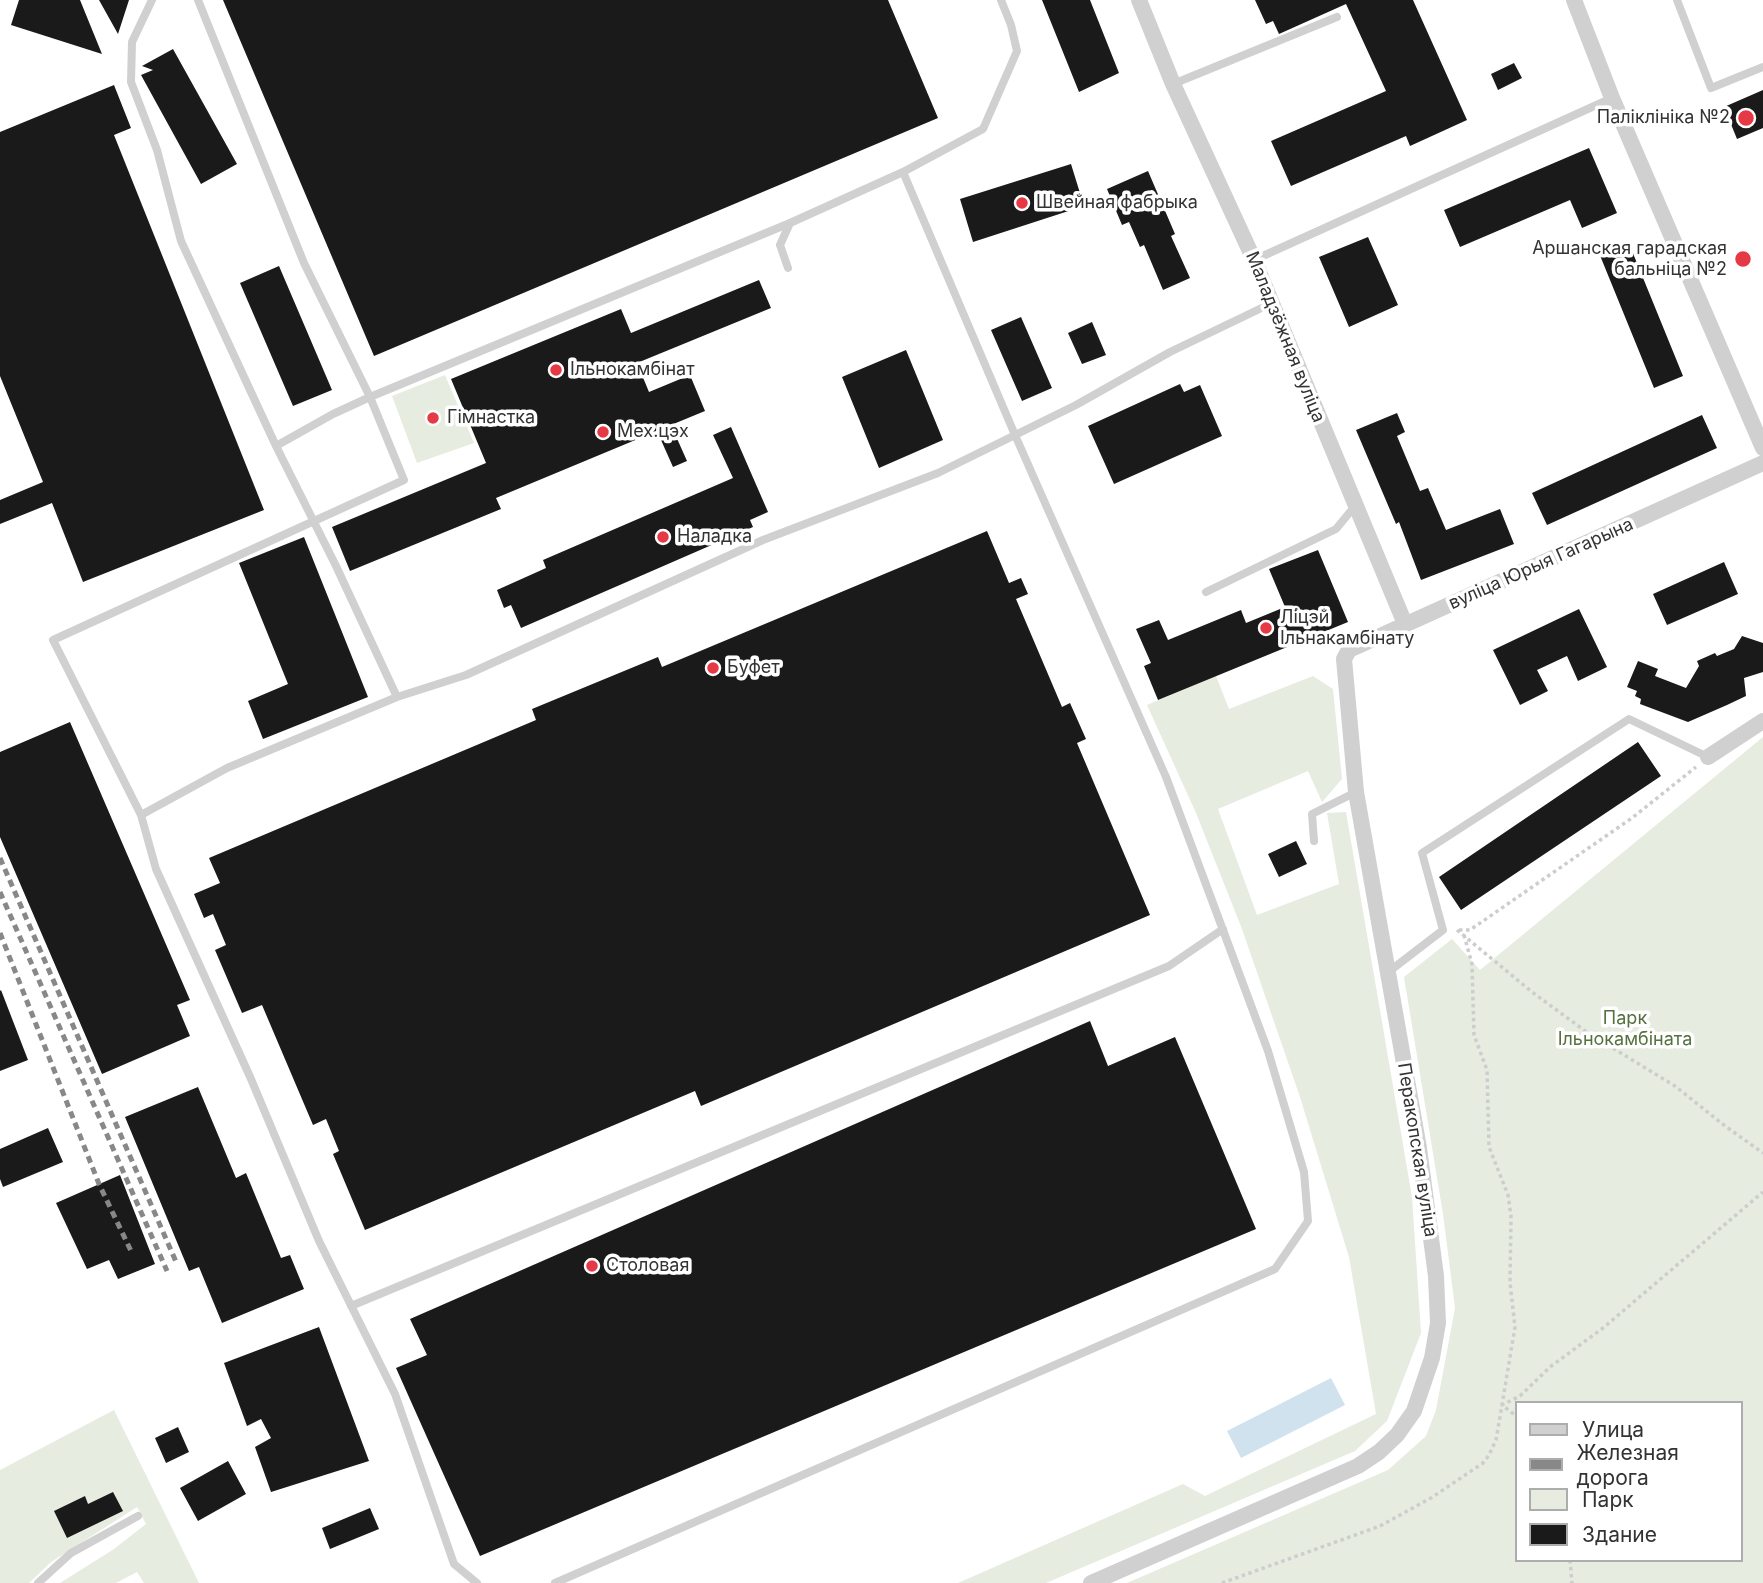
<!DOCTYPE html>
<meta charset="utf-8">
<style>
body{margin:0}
#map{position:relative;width:1763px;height:1583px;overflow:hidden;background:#fff;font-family:Inter,sans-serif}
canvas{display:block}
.legend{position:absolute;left:1515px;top:1401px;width:228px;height:161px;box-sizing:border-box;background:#fff;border:2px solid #adadad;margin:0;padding:9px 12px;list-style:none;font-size:21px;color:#333}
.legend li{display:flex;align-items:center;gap:14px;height:35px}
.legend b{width:35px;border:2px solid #adadad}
</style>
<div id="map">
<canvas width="1763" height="1583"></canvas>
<ul class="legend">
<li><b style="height:9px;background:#d0d0d0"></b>Улица</li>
<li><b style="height:9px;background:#888"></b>Железная дорога</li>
<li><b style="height:19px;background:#e6ecdf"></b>Парк</li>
<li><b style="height:19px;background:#1a1a1a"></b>Здание</li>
</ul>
</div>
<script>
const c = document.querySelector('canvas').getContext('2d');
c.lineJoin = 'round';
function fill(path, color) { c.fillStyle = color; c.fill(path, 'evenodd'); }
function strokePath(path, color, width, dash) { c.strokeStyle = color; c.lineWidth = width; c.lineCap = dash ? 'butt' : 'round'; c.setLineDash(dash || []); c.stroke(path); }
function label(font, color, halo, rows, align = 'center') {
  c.font = font + ' Inter,sans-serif'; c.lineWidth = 7; c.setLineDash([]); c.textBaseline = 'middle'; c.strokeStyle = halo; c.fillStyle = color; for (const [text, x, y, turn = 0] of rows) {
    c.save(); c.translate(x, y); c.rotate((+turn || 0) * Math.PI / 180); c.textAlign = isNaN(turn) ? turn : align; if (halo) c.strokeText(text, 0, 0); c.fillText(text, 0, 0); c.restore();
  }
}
fill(new Path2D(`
 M445,375L474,443L417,463L392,396Z
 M1216,676L1229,709L1313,676L1333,689L1342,779L1322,802L1308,771L1218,809L1257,915L1339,884L1327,813L1346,812L1412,1197L1421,1333L1387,1421L1355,1451L1046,1583H958L1183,1484L1205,1496L1376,1414L1349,1257L1300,1097L1242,929L1196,813L1147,705Z
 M1763,737V1583H1127L1388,1470L1426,1436L1436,1410L1455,1308L1443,1214L1404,977L1452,939L1480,970ZM1516,1403H1740V1560H1516Z
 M114,1410L199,1583H144L137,1572L116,1583H60L114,1549L146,1524L137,1507L51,1562L29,1583H0V1470Z`), '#e6ecdf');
fill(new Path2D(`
 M1331,1378L1345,1405L1241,1458L1227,1431Z`), '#cfe2ee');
fill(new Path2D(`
 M19,0H80L102,54L11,25Z
 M99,0H129L118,34Z
 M223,0H888L938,118L374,356Z
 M1042,0H1090L1119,73L1079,92Z
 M1255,0H1413L1467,120L1410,146L1406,136L1291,186L1271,141L1386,91L1346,4L1279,34L1273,21L1266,24Z
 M173,49L237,164L201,184L141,75L153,70L142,66Z
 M1514,63L1522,78L1498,90L1491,74Z
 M114,85L131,128L114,135L264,510L83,582L52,503L0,524V500L43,482L0,376V132Z
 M1763,90V128L1737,139L1724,107Z
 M1589,148L1617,213L1582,228L1570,200L1460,247L1444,210Z
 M1071,164L1084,206L973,242L960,199Z
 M1148,171L1175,234L1171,236L1190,278L1163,290L1144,245L1140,247L1129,222L1122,225L1107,189Z
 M1368,237L1398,305L1349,327L1319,257Z
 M1628,241L1683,376L1654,388L1599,253Z
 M279,266L332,390L293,406L240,283Z
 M759,280L771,308L637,363L649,392L690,375L705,411L671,425L687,461L673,467L657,431L496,498L501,509L350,571L332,527L486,463L451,379L621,309L631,333Z
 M1021,317L1052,388L1022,401L991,330Z
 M1092,322L1106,355L1082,364L1068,333Z
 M906,350L943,440L879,468L842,377Z
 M1180,384L1184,392L1200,385L1222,436L1114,484L1088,426Z
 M1397,413L1405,432L1397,436L1420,491L1428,488L1446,530L1500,509L1514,544L1421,580L1399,522L1396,524L1356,430Z
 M1702,415L1717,448L1547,525L1532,493Z
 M731,427L768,512L750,520L753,527L521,628L511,605L504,608L497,590L546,568L543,560L733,478L713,435Z
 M987,531L1009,583L1021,578L1028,594L1016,599L1062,707L1070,703L1086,739L1077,743L1150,915L701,1106L695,1091L365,1230L333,1154L339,1151L326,1119L313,1125L262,1005L242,1013L215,950L226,945L213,914L204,918L194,894L220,883L209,858L536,720L532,709L658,657L662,667Z
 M304,537L368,697L263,739L248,701L288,684L239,563Z
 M1318,550L1348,622L1158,700L1144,666L1151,663L1136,629L1159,620L1168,640L1241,610L1246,623L1285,607L1269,569Z
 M1724,562L1738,594L1667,625L1653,594Z
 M1579,609L1607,667L1578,681L1567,656L1537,670L1548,691L1520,705L1493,650Z
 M1742,636L1763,643V672L1744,678L1746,696L1727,705L1688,722L1640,704L1641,699L1635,696L1637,691L1627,687L1638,661L1658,669L1655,676L1686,688L1699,666L1697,661L1715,653L1717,656L1734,649Z
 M70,722L190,1000L177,1005L190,1036L102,1074L0,837V752Z
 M1638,742L1661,776L1461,910L1439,877Z
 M1296,841L1307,864L1279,877L1268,854Z
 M1,990L28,1060L0,1071V991Z
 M1090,1021L1108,1066L1175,1037L1256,1229L480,1556L396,1368L427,1355L410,1319Z
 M198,1087L236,1178L246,1173L281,1258L290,1255L304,1289L222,1323L199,1267L189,1271L125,1117Z
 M48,1128L63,1162L3,1187L0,1179V1149Z
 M120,1175L155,1264L118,1279L109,1260L87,1269L56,1203Z
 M319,1327L369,1461L271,1492L255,1447L271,1438L261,1419L247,1426L224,1363Z
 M178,1427L189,1452L166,1463L155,1438Z
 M228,1461L246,1494L198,1521L180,1488Z
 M113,1492L123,1511L67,1538L54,1511L85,1496L88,1504Z
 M370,1508L379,1529L330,1549L322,1528Z`), '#1a1a1a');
strokePath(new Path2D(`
 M1457,930L1532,992L1588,1033L1675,1086L1725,1126L1763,1153
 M1459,930H1470L1632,818L1696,767
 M1464,935L1472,964L1474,1035L1487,1070L1489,1147L1508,1195L1511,1216L1510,1283L1515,1327L1502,1405L1516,1416
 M1570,1560L1572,1583
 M1222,1583L1380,1526L1431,1498L1483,1463L1489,1455L1496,1440L1502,1405L1520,1396L1550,1367L1603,1328L1763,1192`), '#cdcdcd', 3.5, [3.5, 3.5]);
strokePath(new Path2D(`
 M152,0L132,42L131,82L157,150L181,241L276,446
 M198,0L304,263L370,397L333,414L276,446L336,566L397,697L466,675L763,540L938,473L1076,405L1170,352L1272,303
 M1677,0L1711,88L1763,67
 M1173,84L1337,17
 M1254,260L1612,98
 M788,268L780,245L790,223L903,172L983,129L1017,51L1011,25L1001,0
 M1206,592L1336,529L1355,506
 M397,697L227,768L141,815L156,869L251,1079L319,1241L395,1394L454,1564L477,1583
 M141,815L53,640L404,480L370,397L790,223
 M1314,841L1312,814L1356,792
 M1387,973L1443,930L1422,853L1629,719L1708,757
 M351,1306L1169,966L1223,929
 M38,1583L71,1553L138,1516
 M555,1583L1275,1269L1308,1221L1304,1172L1268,1051L1166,777L1015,435L903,172`), '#d0d0d0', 8);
strokePath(new Path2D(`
 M1139,0L1173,84L1254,260L1405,624
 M1574,0L1612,98L1763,448
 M1708,757L1763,721
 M1091,1583L1358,1466L1379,1452L1397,1435L1414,1411L1432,1358L1438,1323L1436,1276L1419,1148L1356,792L1344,659L1349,650L1763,463`), '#d0d0d0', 16);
strokePath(new Path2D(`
 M0,858L177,1264
 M0,892L167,1271
 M0,933L99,1184L131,1251`), '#888', 5, [7, 5]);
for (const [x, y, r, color] of [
 [1746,118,9,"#e63946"],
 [1022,203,7,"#e63946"],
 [1743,259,9,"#e63946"],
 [556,370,7,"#e63946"],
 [433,418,7,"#e63946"],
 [603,432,7,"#e63946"],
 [663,537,7,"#e63946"],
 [1266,628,7,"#e63946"],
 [713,668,7,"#e63946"],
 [592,1266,7,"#e63946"]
]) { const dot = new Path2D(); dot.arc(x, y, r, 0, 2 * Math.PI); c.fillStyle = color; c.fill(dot); strokePath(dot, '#fff', 2.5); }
label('18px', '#333', '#fff', [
 ["Паліклініка №2",1730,118,"right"],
 ["Швейная фабрыка",1036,203],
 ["Аршанская гарадская",1727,249,"right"],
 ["бальніца №2",1727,270,"right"],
 ["Ільнокамбінат",570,370],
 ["Гімнастка",447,418],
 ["Мех.цэх",617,432],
 ["Наладка",677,537],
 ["Ліцэй",1280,618],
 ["Ільнакамбінату",1280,639],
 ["Буфет",727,668],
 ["Столовая",606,1266]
], 'left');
label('18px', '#333', '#fff', [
 ["Маладзёжная вуліца",1285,337,68],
 ["вуліца Юрыя Гагарына",1541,564,-24],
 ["Перакопская вуліца",1417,1150,81]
]);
label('18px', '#56703f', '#fff', [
 ["Парк",1625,1019],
 ["Ільнокамбіната",1625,1040]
]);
</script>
